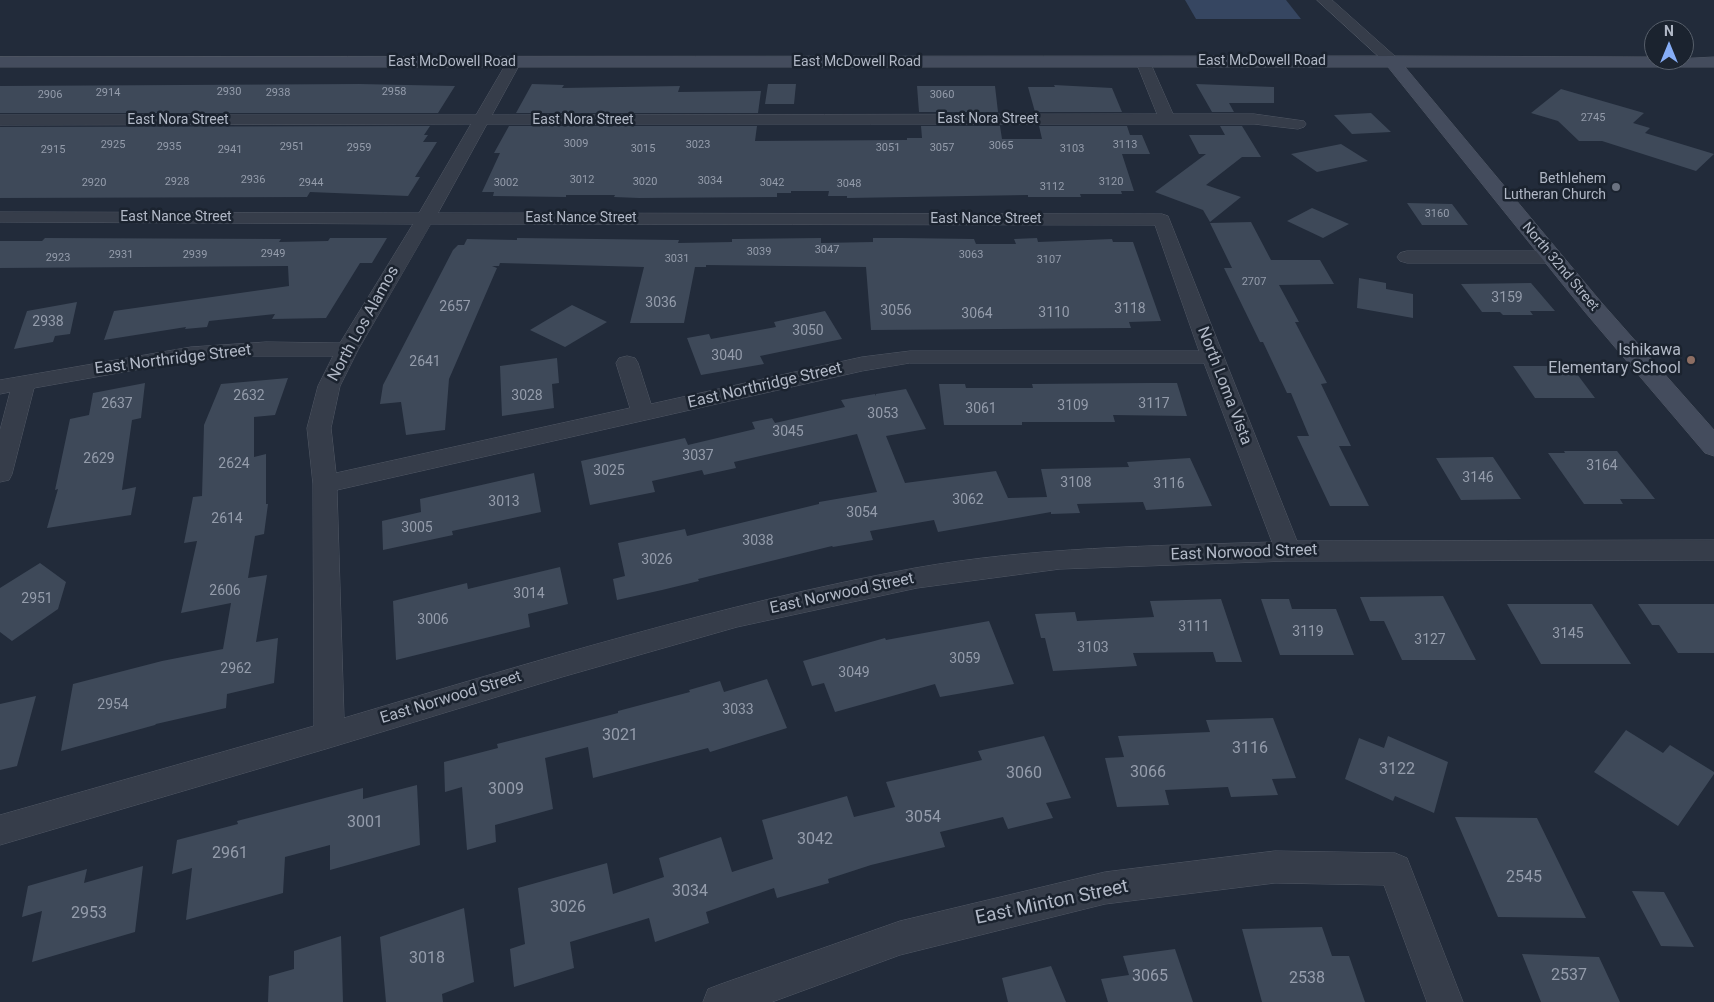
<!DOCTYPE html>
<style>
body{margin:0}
#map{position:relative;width:1714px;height:1002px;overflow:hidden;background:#222b3a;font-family:Roboto,sans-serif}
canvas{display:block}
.north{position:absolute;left:1644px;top:20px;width:50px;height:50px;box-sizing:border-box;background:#1b232f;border:1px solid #575f6b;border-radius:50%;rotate:0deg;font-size:14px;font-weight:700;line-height:20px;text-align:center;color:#b1b8c6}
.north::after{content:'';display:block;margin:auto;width:18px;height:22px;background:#86adf6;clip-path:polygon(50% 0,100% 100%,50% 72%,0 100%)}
</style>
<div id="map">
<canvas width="1714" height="1002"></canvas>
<div class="north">N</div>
</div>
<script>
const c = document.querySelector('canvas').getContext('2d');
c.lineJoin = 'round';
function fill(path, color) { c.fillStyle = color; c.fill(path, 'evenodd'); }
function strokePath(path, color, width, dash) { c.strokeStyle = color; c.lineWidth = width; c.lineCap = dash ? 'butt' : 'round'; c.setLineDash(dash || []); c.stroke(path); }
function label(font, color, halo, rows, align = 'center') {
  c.font = font + ' Roboto,sans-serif'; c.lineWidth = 5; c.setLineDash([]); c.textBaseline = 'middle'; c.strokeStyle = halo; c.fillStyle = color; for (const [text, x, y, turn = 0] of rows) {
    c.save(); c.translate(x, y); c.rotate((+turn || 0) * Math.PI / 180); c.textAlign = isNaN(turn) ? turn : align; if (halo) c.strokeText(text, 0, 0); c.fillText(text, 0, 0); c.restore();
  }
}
fill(new Path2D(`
 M1185,0H1286L1301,19H1196Z`), '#364661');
fill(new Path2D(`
 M359,84L455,86L438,113H0V86Z
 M532,84L564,85L562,88L680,86L678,92L761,91L758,113H516Z
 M768,84H796L794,104H765Z
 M1196,84L1274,87V103H1229L1234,112H1212Z
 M1054,85L1112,88L1122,112H1035L1028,87H1055Z
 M917,86H995L998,112H919Z
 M1561,89L1644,113L1633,123L1650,128L1645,133L1714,154L1696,171L1602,141H1579L1558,121L1531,113Z
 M1371,113L1391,132L1352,134L1334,115Z
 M430,126L424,135H428L423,142H437L415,177H420L408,196L310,192L307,197L0,198V127Z
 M509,126H757L755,141L907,140V138H922L921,126H1000L1002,139H1042L1039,126H1127L1130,135H1142L1150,154H1122L1134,191H1121L1122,194H1080L1081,197H1028V195L847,198V196H828L829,191H791V193H777V197L639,198L614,197L615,195H566V197L493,196L494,192H482L500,153H494Z
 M1220,126H1242L1261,157H1242L1206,185L1241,197L1210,222L1203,210L1155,192L1206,154H1199L1189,135H1225Z
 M1341,144L1368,161L1317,172L1291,154Z
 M1407,203L1452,204L1468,225H1422Z
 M1312,208L1349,224L1323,238L1287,221Z
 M1251,222L1271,260H1320L1334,284L1279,285L1299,322H1295L1327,383L1321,384L1351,446H1339L1369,506H1330L1297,436H1309L1291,393H1287L1263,342H1260L1224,268H1232L1210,223Z
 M45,238L281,239L279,242L328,241L330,238H387L372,263H360L326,318L272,319L275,314L209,321L207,327L185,329L186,327L104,340L114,311L289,286L288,266L0,268V241H42Z
 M517,238L679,240L678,243L732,242V239L821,238V243L873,242V238H903L974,239L976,244H1016L1014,239L1037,238L1038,242L1112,239L1113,242H1133L1161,321L1129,322L1131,328L871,330L866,267L706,265V267H695L684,323H630L644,267L500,263L499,266H492L497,268L449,379L445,430L406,435L401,402L380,404L383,385L453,250L458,245H464L467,239L517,240Z
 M1359,278L1386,283V289L1413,294V318L1357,308Z
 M1531,283L1555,311H1530L1533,315H1503L1500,312H1482L1461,284Z
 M77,302L70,334L55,336L53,342L14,349L27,311Z
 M572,305L607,322L565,347L530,330Z
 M825,311L842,339L760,356L764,364L701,375L687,338L709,334L711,339L776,327L774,322Z
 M557,358L559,383L552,384L554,408L502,416L500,366Z
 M1513,366H1571L1595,398H1535Z
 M288,378L275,415L254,417V457L266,454V504H268L264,534L255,536L248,578L267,575L256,642L278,638L274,683L227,694L226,708L156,724L155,725L61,751L73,684L162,661L223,649L231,603L181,613L197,541L184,543L193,497L202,496L204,425L221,384Z
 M145,383L141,418L132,420L122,490L136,487L131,515L47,528L58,489L55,490L70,419L89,415L93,393Z
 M1150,383H1177L1187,416L1113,415L1115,422H1022V425H944L939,384H965L966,388H1033L1032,384Z
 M906,389L926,429L886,436L905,483L996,471L1008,498L1047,497L1041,469L1129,467L1127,462L1190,458L1212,506L1146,510L1143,502L1077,504L1080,513L1051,514V512L938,532L934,520L870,531L873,540L833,547L832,546L698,579L699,581L662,590L617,600L613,579L625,576L618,543L685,529L687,536L819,504V502L877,492L857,434L734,462L736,468L704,475L702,470L652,481L655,492L590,505L581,461L685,438L688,445L755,429L752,422L772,418L775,423L845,407L841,400L875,394L876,396V394Z
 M1564,451H1617L1655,499H1620L1623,504H1584L1548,453H1565Z
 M1493,457L1521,499L1461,500L1436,458Z
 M534,473L541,512L452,531L453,535L383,550L382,521L421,512L420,499Z
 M40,563L66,582L58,609L12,641L0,632V588Z
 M560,567L568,604L528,614L530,627L396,660L393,601L467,583L468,589Z
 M1443,596L1476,660H1402L1384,621H1370L1360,597Z
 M1221,599L1242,662H1216L1213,652L1133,653L1137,666L1053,671L1045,638H1041L1035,614L1075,612L1077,621L1154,617L1150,601Z
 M1261,599H1289L1292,609H1336L1354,655H1280Z
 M1507,604H1592L1631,664H1541Z
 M1638,604H1714V653H1678L1659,625H1652Z
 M989,621L1014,684L940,697L935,684L835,712L824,683L812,686L803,661L885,638L886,640Z
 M767,679L787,728L710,752L708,748L593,778L588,747L545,758L553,809L495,825L496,842L467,850L462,787L445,792L444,762L498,748L497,744L618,713V711L690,692L689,690L720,681L724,692Z
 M36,696L17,766L0,770V704Z
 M1273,718L1296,778L1272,779L1278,795L1231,797L1228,787L1165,790L1169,805L1117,807L1105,758L1124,757L1118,736L1210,732L1206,720Z
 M1626,730L1663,753L1670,745L1714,772V774L1678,826L1594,772Z
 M1044,736L1071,798L1046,803L1053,818L1008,829L1003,817L940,832L945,847L871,865L828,879L829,883L777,898L774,888L706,912L709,923L655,942L649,918L570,942L574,968L514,987L510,949L525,944L518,888L607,863L613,894L664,877L659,858L721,837L732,872L773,859L762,820L847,796L854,817L895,807L886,782L982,760L978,751Z
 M1388,736L1448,762L1434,813L1395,796L1393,801L1345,779L1359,738L1384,748Z
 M417,785L420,845L330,870V845L285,857L283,893L186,920L192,868L172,874L177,840L238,824L237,821L363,788V799Z
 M1455,817L1537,818L1586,918L1498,917Z
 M143,866L135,932L32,962L42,911L22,917L28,886L87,869L84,883Z
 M1632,891L1664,892L1694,947L1661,946Z
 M464,908L474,982L442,994L443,1002H386L380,937Z
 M1322,927L1332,956H1349L1365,1002H1262L1242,929Z
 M341,936L343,1002H268L269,976L294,969V951Z
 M1175,949L1193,1002H1108L1101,979L1129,975L1123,956Z
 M1522,954L1599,957L1620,1002H1541Z
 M1051,966L1066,1002H1008L1002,978Z`), '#3e4959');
const street = new Path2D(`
 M1317,0H1332L1397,58L1399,61L1397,64H1387Z
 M514,58L519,59L521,62L492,115L1157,114L1136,62L1138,59H1148L1150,62L1173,114H1254L1304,121L1306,124L1304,127L1298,129L1254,124H487L438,213L1162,214L1168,216L1297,541L1714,540V560L1288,561L1060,569L917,588L737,627L562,677L329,748L0,845V815L314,726L313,484L307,428L318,386L333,356H250L191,360L34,388L12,474L9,480L0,482V430L10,392L0,394V380L191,347L266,342L340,343L413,224L0,222V212L419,213L471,124L0,125V115H476L507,62L509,59ZM431,224L1155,225L1199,351H910L862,357L651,404L638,363L635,358L627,356L619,358L616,363L630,408L336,473L331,428L340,386L358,350ZM910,363H1204L1272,542C1152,546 1033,547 915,568C721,604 533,662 344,718L337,490L862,371Z
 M1407,251H1552L1559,253L1562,257L1559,261L1552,263H1407L1400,261L1397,257L1400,253Z
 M1275,851L1395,853L1407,858L1463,1002H1427L1384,885L1275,883L1105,904L900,955L772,1002H703L708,989L721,984L900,921L1105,872Z`);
const secondary = new Path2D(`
 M1392,56L1654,57V60L1714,57V67H1405L1601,302L1714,430V456L1705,453L1585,312L1388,67H0V57Z`);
strokePath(street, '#515865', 1);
strokePath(secondary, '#515865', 1);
fill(street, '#363d4a');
fill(secondary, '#444c5d');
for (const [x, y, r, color] of [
 [1616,187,5,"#6b7280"],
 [1691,360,5,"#8d6e63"]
]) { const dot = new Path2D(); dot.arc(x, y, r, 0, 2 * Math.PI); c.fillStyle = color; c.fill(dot); strokePath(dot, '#1b232f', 2); }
label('11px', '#949cab', null, [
 ["2930",229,92],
 ["2958",394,92],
 ["2914",108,93],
 ["2938",278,93],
 ["2906",50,95],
 ["3060",942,95],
 ["2745",1593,118],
 ["3009",576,144],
 ["2925",113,145],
 ["3023",698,145],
 ["3113",1125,145],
 ["3065",1001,146],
 ["2935",169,147],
 ["2951",292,147],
 ["2959",359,148],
 ["3051",888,148],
 ["3057",942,148],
 ["3015",643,149],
 ["3103",1072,149],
 ["2915",53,150],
 ["2941",230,150],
 ["2936",253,180],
 ["3012",582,180],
 ["3034",710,181],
 ["2928",177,182],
 ["3020",645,182],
 ["3120",1111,182],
 ["2920",94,183],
 ["2944",311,183],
 ["3002",506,183],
 ["3042",772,183],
 ["3048",849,184],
 ["3112",1052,187],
 ["3160",1437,214],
 ["3047",827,250],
 ["3039",759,252],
 ["2949",273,254],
 ["2931",121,255],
 ["2939",195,255],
 ["3063",971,255],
 ["2923",58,258],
 ["3031",677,259],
 ["3107",1049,260],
 ["2707",1254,282]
]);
label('14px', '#b1b8c6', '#1b232f', [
 ["East McDowell Road",1262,61],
 ["East McDowell Road",452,62],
 ["East McDowell Road",857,62],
 ["East Nora Street",988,119],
 ["East Nora Street",178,120],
 ["East Nora Street",583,120],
 ["East Nance Street",176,217],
 ["East Nance Street",581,218],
 ["East Nance Street",986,219],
 ["North 32nd Street",1560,267,50]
]);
label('14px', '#b1b8c6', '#1b232f', [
 ["Bethlehem",1606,179],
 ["Lutheran Church",1606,195]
], 'right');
label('14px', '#949cab', null, [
 ["3159",1507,298],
 ["3036",661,303],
 ["2657",455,307],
 ["3118",1130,309],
 ["3056",896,311],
 ["3110",1054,313],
 ["3064",977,314],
 ["2938",48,322],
 ["3050",808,331],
 ["3040",727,356],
 ["2641",425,362],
 ["2632",249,396],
 ["3028",527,396],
 ["2637",117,404],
 ["3117",1154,404],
 ["3109",1073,406],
 ["3061",981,409],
 ["3053",883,414],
 ["3045",788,432],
 ["3037",698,456],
 ["2629",99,459],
 ["2624",234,464],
 ["3164",1602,466],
 ["3025",609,471],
 ["3146",1478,478],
 ["3108",1076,483],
 ["3116",1169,484],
 ["3062",968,500],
 ["3013",504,502],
 ["3054",862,513],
 ["2614",227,519],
 ["3005",417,528],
 ["3038",758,541],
 ["3026",657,560],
 ["2606",225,591],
 ["3014",529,594],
 ["2951",37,599],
 ["3006",433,620],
 ["3111",1194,627],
 ["3119",1308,632],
 ["3145",1568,634],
 ["3127",1430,640],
 ["3103",1093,648],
 ["3059",965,659],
 ["2962",236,669],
 ["3049",854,673],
 ["2954",113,705],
 ["3033",738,710]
]);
label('16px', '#b1b8c6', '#1b232f', [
 ["North Los Alamos",364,324,-61],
 ["East Northridge Street",173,360,-7],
 ["East Northridge Street",765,386,-13],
 ["North Loma Vista",1224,386,69],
 ["East Norwood Street",1244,553,-2],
 ["East Norwood Street",842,594,-12],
 ["East Norwood Street",451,698,-17]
]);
label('16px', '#b1b8c6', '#1b232f', [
 ["Ishikawa",1681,351],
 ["Elementary School",1681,369]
], 'right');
label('16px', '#949cab', null, [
 ["3021",620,736],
 ["3116",1250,749],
 ["3122",1397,770],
 ["3066",1148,773],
 ["3060",1024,774],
 ["3009",506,790],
 ["3054",923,818],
 ["3001",365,823],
 ["3042",815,840],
 ["2961",230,854],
 ["2545",1524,878],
 ["3034",690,892],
 ["3026",568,908],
 ["2953",89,914],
 ["3018",427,959],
 ["2537",1569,976],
 ["3065",1150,977],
 ["2538",1307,979]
]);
label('19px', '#b1b8c6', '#1b232f', [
 ["East Minton Street",1052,903,-12]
]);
</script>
